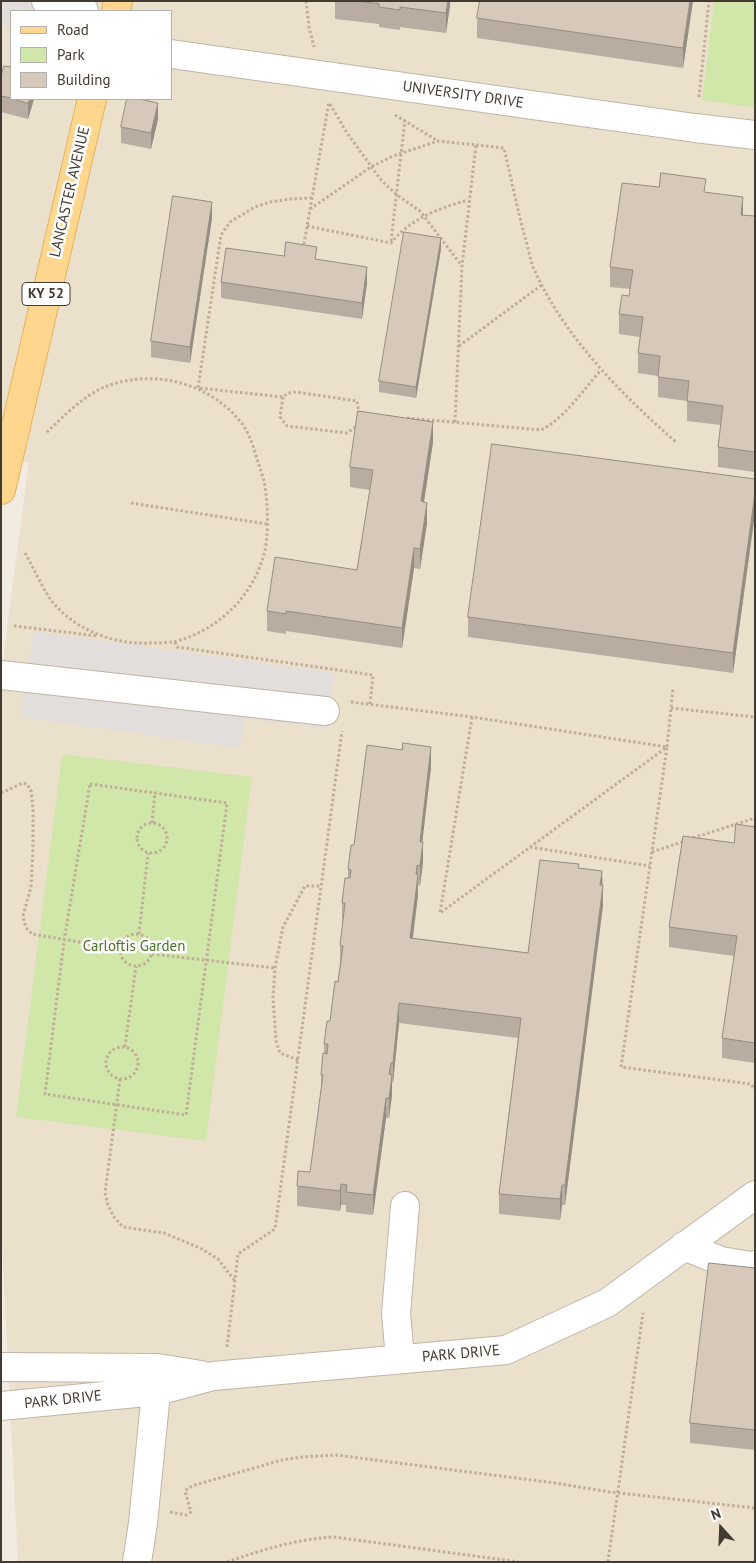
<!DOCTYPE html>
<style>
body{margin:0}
#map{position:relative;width:756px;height:1563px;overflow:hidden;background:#f1ebe2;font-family:"PT Sans",sans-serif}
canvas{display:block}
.frame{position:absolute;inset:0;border:2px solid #433b32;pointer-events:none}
.legend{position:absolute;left:10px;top:10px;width:162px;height:90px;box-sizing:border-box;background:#fff;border:1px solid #b4b1ad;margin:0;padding:6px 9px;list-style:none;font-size:15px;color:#433b32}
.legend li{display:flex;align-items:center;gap:10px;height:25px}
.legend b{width:25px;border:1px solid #b4b1ad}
.north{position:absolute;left:696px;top:1503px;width:50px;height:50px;-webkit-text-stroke:4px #fff;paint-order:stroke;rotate:340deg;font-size:14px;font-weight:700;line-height:20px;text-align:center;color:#433b32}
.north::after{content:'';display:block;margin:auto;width:18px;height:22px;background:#433b32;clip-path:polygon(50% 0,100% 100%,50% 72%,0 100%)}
</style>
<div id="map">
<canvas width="756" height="1563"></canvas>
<div class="frame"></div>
<ul class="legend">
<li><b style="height:6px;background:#ffd68d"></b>Road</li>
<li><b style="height:14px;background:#d0e7a9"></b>Park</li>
<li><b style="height:14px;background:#d6c9ba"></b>Building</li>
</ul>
<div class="north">N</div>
</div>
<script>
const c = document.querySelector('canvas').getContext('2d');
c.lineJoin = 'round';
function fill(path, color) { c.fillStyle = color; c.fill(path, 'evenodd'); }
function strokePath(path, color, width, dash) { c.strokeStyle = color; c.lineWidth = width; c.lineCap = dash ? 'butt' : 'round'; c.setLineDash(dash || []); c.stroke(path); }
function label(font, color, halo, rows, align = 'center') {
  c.font = font + ' "PT Sans",sans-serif'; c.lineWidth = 5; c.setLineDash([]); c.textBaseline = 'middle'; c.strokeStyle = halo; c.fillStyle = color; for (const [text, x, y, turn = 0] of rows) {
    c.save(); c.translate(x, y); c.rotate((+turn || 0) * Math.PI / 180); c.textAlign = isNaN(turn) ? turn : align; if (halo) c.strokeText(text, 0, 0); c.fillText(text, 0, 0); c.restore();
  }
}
fill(new Path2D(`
 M1,1H755V1562H18L1,1226V686L7,628L29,462L1,461ZM11,11H171V99H11Z`), '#ebe0cb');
fill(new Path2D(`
 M714,1H755V108L702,100Z
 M62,754L252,777L206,1141L16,1117Z`), '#d0e7a9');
fill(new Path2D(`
 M1,1H64L62,11H11V26L1,24Z
 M34,631L334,673L326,729L245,718L240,748L21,717Z`), '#e1dedb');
const minor = new Path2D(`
 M46,1L84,11
 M171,54L695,128L755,135
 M1,675L325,711
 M684,1246L721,1261L751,1266L755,1265
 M400,1359L396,1313L405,1206
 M1,1367L158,1368L201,1375
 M1,1406L157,1391L213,1376L506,1350L607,1303L755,1195
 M137,1562L143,1523L158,1372`);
const major = new Path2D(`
 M116,11L118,1
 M1,490L92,99`);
strokePath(minor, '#c0b5a7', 30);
strokePath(major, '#e5b25c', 30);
strokePath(new Path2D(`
 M306,1L309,27L314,47
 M699,97L709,1
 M330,104L347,133L381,180L397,195L420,211L462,266
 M395,115L438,141
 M476,145L504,148C511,178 517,208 525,237C528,247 530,258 533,267C564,337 620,393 677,443
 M312,198L290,199L270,202L255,207L230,222L221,235L198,388L283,397L288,393L296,392L357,401L359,413
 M310,209L371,167L393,156L438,141L476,145L462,266L455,423
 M307,226L391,243C410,219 439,208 468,200
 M391,241L405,120
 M303,249L329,102
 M459,346L543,284
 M283,397L280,417L287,426L347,433L354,428L357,423
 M407,418L541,430C564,419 584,389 601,370
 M131,503L267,524
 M25,553C34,568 44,593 55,605C78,631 116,645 150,643C159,643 169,643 177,641C218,630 253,596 264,554C269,536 268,506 265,487C264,479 261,472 259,465C254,450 250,432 239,420C206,380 145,367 98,390C78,401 62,418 46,433
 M14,626L98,636
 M175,642L177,647L373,675L370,704
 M351,702L472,717L667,747L621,1067L751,1084L755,1090
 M671,708L755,717
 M472,717L440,913L667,747L673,688
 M90,784L227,803L186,1115L45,1094L64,941Z
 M1,793L23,783L27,784L31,791L33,808V848L31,887L23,916L26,928L32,934L120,949
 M137 838a15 15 0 1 1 30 0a15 15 0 1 1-30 0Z
 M152,823L155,792
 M693,838L755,818
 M530,847L650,866
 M652,852L685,841
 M120 950a16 16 0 1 1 32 0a16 16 0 1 1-32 0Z
 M139,934L148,853
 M152,954L275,968
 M125,1047L136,966
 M106 1063a16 16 0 1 1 32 0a16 16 0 1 1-32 0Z
 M298,1060L280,1053L276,1041L273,998L275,968L283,927L305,886H321
 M120,1079L105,1193L108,1205L114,1217L123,1227L164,1233L200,1248L218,1259L235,1281
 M227,1347L238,1254L275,1229L342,731
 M170,1512L186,1515L191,1512L185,1491L188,1488L195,1485L282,1460L302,1457L336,1455L555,1483L610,1492L755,1508
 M227,1562C262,1550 296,1539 334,1537L519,1562
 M608,1562L643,1313`), '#bfad95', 3, [2.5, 2.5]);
strokePath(minor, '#fff', 28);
strokePath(major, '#ffd68d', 28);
fill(new Path2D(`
 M335,1H450L446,33L400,27V30L379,27V24L335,19Z
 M693,1L683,68L477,38V18Z
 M1,77L11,99H34L28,119L1,112Z
 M158,119L151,149L121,143V127Z
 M659,187L706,193L743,215L755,216V472L718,467V447L721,425L687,421V401L658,397V376L638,373V353L640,337L619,334V314L629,296L630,289L610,287V267Z
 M212,218L190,363L151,357V341Z
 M441,249L416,398L379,392V381Z
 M284,256L317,260L367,283L362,319L221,298V282Z
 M433,442L424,502L427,523L420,569L414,568L402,648L286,631V634L267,631V611L357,570L370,490L350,487V467Z
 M755,479V513L733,673L468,637V617Z
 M431,767L422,842L423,862L420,886L418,885V895L413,938L528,953L579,868L602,871L603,905L565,1205H562L560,1220L499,1214V1194L518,1038L399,1023L393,1083H392V1095L389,1118H386L373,1215L346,1212V1205H341L340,1211L297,1206V1186L310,1172L321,1093V1075L324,1053V1044L330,1021L338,982L340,964V945L343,923H342V903L348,878V869L354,845Z
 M755,827V1063L722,1058V1038L734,956L669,947V927L734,843Z
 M755,1268V1450L690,1443V1423Z`), '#b8ada0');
fill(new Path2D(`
 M448,1H450V6L446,33V13Z
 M690,1H693L683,68V48Z
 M30,99H34L28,119V103Z
 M158,103V119L151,149V133Z
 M743,197V217L741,215Z
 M212,202V218L190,363V347Z
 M441,238V249L416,398V387Z
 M367,267V283L362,319V303Z
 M433,422V442L421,521V501Z
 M755,493V513L733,673V653Z
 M427,503V523L420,569V549Z
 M414,548V568L402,648V628Z
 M431,747V767L420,862V842Z
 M423,842V862L420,886V866Z
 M417,865L418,895L410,958V938Z
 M602,871L603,905L565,1205V1185Z
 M399,1003V1023L393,1083V1063Z
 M391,1063V1083L392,1075V1095L389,1118V1098Z
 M386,1098V1118L373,1215V1195Z
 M341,1184V1205L340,1211V1191Z
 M562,1185V1205L560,1220V1199Z`), '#968d82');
const building = new Path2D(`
 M356,1H448L446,13L400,7V10L379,7V4Z
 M480,1H690L683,48L477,18Z
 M4,66L11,67V98L1,96V77Z
 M13,99H30L28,103Z
 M127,99H139L158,103L151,133L121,127Z
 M661,173L706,179L704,192L743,197L741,215L755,216V452L718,447L723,406L687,401L689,381L658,377L660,356L638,353L643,317L619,314L622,295L629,296L633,270L610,267L622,183L659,187Z
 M173,196L212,202L190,347L151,341Z
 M404,232L441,238L416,387L379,381Z
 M286,242L317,247L315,259L367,267L362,303L221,282L226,248L284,256Z
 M358,411L433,422L421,501L427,503L420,549L414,548L402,628L286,611V614L267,611L275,557L357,570L373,470L350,467Z
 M492,444L755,479V493L733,653L468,617Z
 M403,743L431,747L420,842H423L420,866L417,865L416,874L418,875L410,938L528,953L540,860L579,864L578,868L602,871L600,885H603L565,1185H562L560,1199L499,1194L521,1018L399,1003L393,1063H391L389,1074L392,1075L389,1098H386L373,1195L346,1192L347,1185L341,1184L340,1191L297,1186L298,1171L310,1172L323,1075H321L323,1053L327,1054L328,1044H324L327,1021H330L335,981L338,982L343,946L340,945L345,903H342L345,878H350L351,870L348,869L351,845H354L367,745L402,750Z
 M736,824L755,827V1043L722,1038L737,936L669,927L683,836L734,843Z
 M709,1263L755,1268V1430L690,1423Z`);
fill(building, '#d6c9ba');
strokePath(building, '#968d82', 1);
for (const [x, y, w] of [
 [46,294,48]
]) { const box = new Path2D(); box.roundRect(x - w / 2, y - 11.5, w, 23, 4); c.fillStyle = '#fff'; c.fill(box); strokePath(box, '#433b32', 1); }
label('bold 14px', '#433b32', null, [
 ["KY 52",46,294]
]);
label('15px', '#433b32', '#fff', [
 ["UNIVERSITY DRIVE",463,95,8],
 ["LANCASTER AVENUE",70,192,-77],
 ["PARK DRIVE",461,1354,-5],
 ["PARK DRIVE",63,1400,-6]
]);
label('15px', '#497425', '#fff', [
 ["Carloftis Garden",134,947]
]);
</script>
